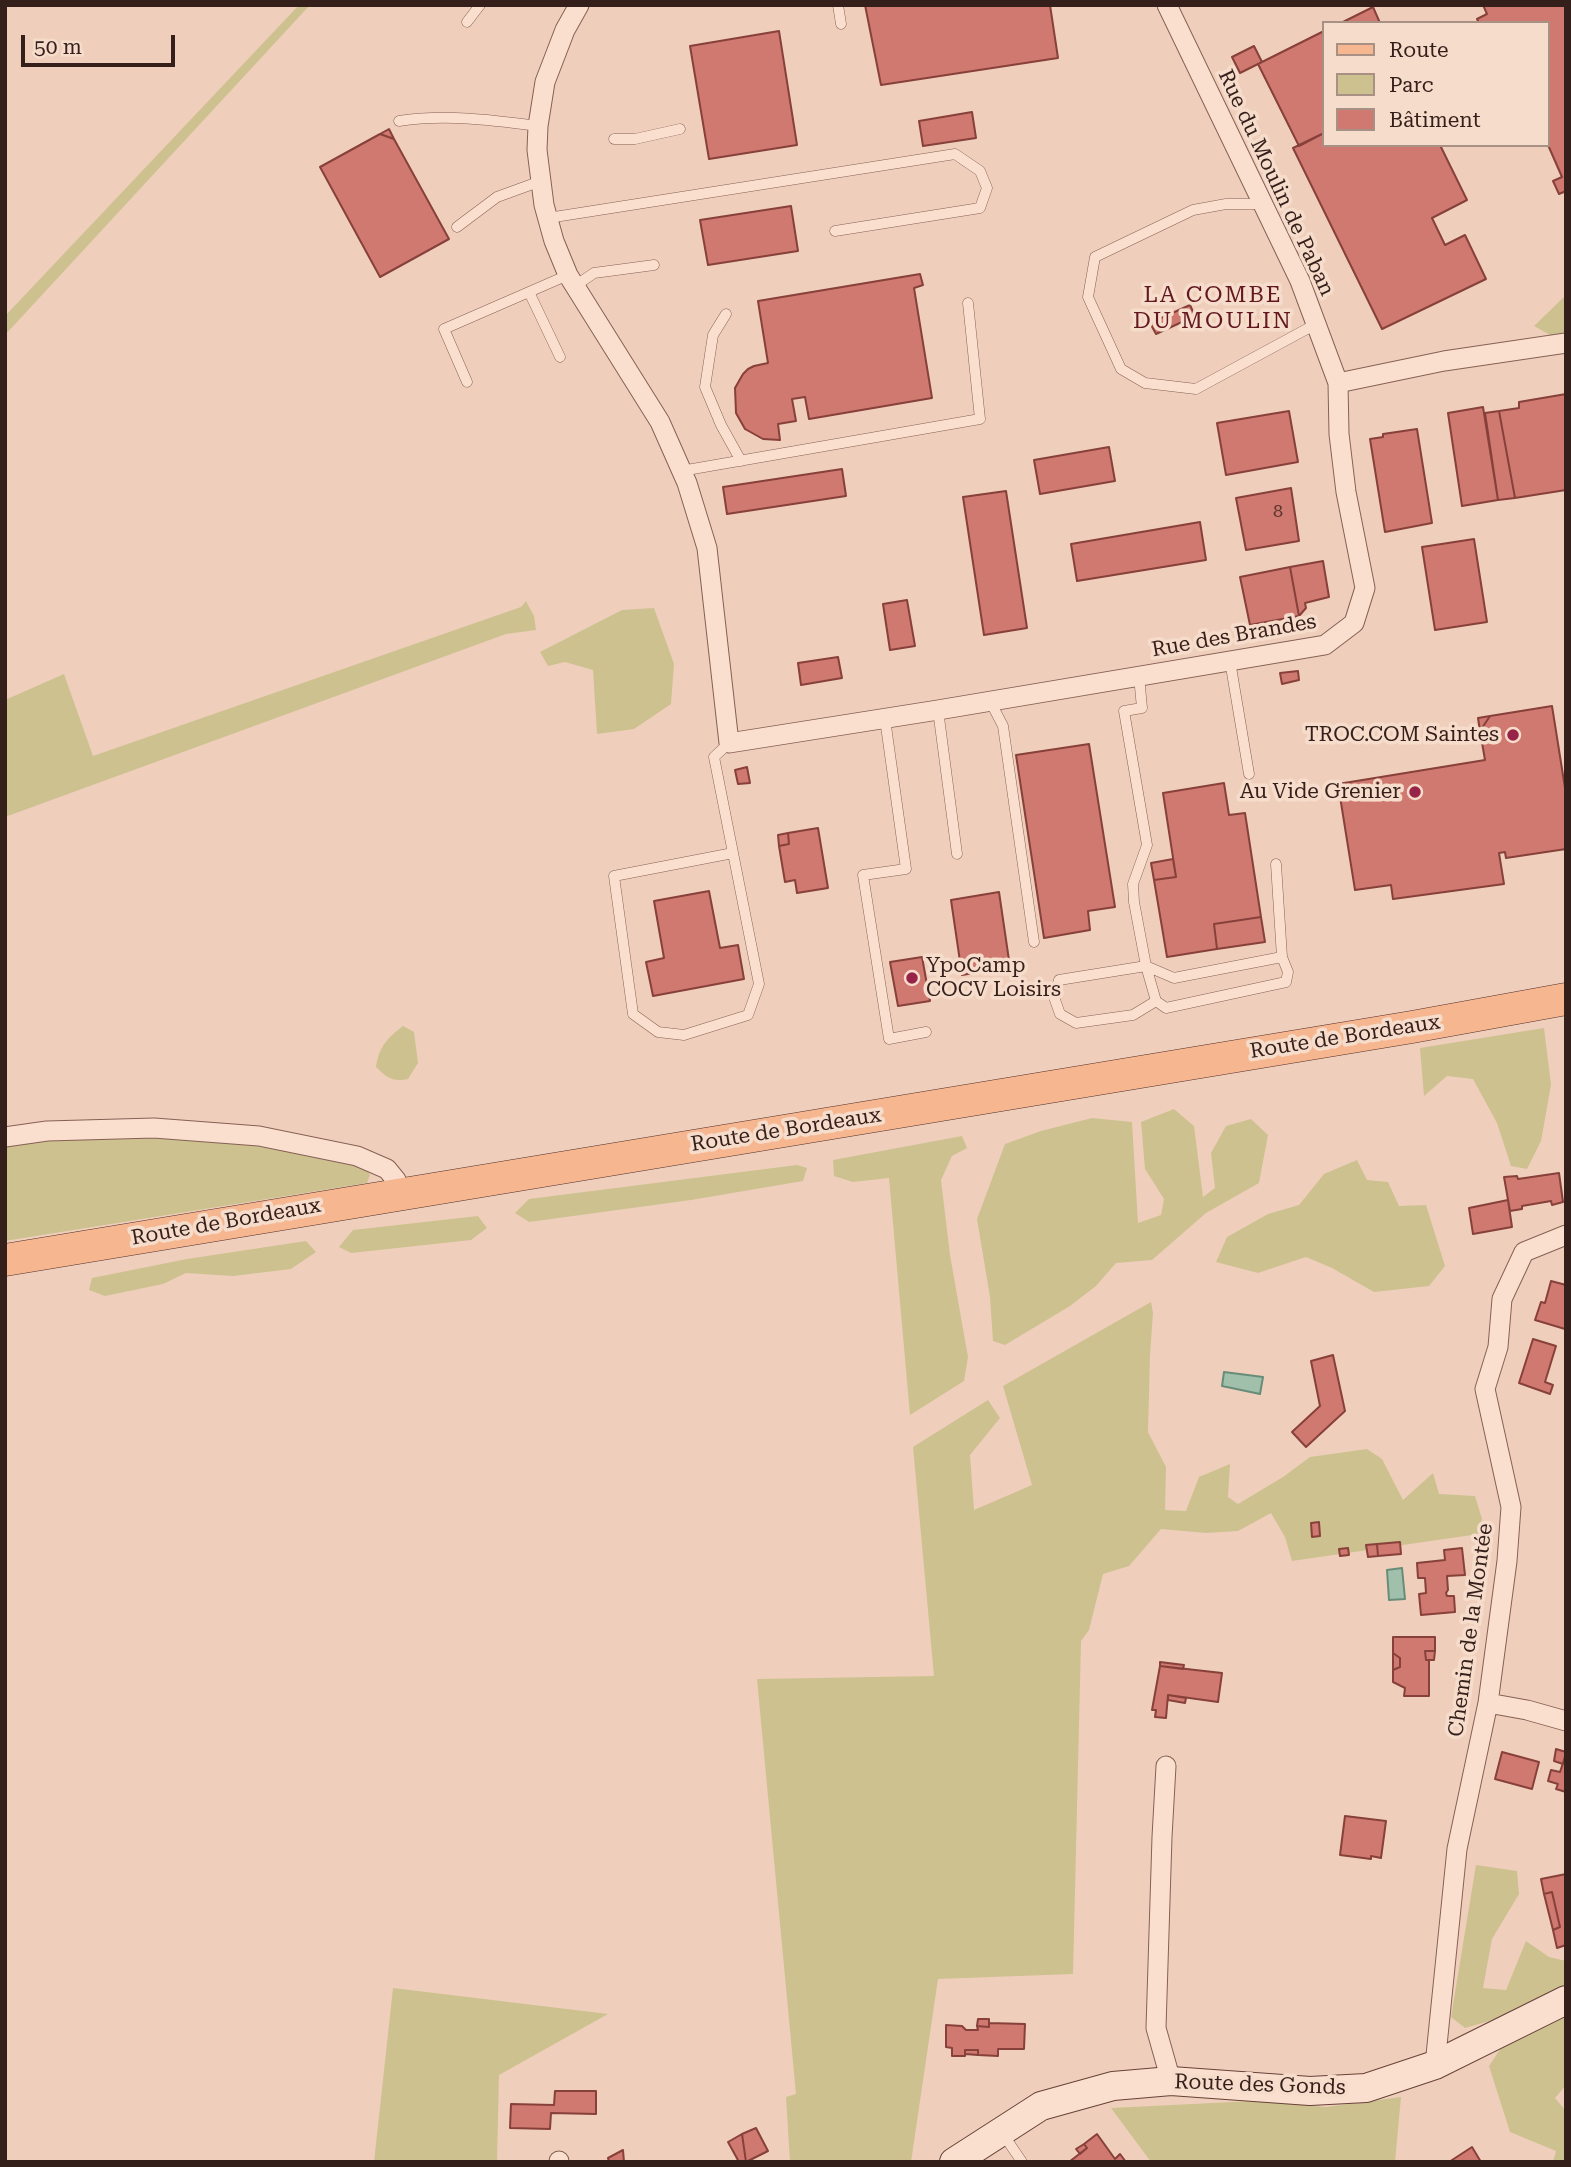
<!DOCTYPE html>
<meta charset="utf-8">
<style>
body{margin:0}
#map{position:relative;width:1571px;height:2167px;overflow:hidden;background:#efcfbb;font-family:"Roboto Serif",serif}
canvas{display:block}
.frame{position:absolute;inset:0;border:7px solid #351f1a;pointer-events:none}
.legend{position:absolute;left:1322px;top:21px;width:228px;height:126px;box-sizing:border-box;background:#f6dccb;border:2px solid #a99084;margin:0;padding:9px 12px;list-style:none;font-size:21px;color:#351f1a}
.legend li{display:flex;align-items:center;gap:14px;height:35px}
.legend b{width:35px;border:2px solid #a99084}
.scale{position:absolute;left:21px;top:35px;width:154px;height:32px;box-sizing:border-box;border:4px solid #351f1a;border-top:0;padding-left:9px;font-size:21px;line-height:24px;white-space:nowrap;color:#351f1a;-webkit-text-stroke:5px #f6dccb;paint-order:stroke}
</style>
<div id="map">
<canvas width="1571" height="2167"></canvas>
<div class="frame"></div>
<ul class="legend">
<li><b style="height:9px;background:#f5b690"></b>Route</li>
<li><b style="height:19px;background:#cdc190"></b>Parc</li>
<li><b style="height:19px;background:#cf7970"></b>Bâtiment</li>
</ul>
<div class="scale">50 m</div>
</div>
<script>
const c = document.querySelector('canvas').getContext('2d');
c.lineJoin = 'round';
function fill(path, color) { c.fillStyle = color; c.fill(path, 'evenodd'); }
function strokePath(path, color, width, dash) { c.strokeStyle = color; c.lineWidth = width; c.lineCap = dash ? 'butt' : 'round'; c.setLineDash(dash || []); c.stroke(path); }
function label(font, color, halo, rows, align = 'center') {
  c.font = font + ' "Roboto Serif",serif'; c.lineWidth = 7; c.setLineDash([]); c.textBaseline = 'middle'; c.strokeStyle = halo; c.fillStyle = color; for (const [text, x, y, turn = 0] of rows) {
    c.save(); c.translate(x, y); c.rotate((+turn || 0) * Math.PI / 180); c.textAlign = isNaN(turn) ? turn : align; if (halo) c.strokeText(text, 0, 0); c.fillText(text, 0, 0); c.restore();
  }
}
fill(new Path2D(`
 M299,5H310L5,335V316Z
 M1566,295V339L1559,340L1534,326Z
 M526,601L534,616L536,630L506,634L5,817V700L64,674L93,756L521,607Z
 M654,608L674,664L671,704L634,729L597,734L593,670L565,662L548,666L540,652L622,610Z
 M403,1026L414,1032L418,1063L408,1079C393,1082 387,1078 376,1067C379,1047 387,1038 403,1026Z
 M1544,1028L1551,1085L1541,1141L1527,1169L1511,1166L1497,1123L1473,1079L1447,1076L1424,1096L1420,1048Z
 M1174,1109L1194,1126L1203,1197L1215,1188L1211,1153L1226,1126L1251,1119L1268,1135L1259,1183L1206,1213L1152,1260L1116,1263L1096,1286L1070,1306L1005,1345L993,1341L990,1297L977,1219L1005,1144L1041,1131L1092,1118L1132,1122L1138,1223L1161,1215L1164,1199L1145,1169L1141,1122Z
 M141,1133L257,1139L366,1168L370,1175L367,1183L5,1241V1141Z
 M962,1136L967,1148L952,1156L941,1180L950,1255L968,1357L964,1381L910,1415L889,1178L853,1182L834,1176L833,1160Z
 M1357,1160L1367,1180L1388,1182L1399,1206L1426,1205L1445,1266L1429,1286L1374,1292L1332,1268L1306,1257L1258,1273L1216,1262L1227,1237L1268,1214L1299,1205L1324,1174Z
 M797,1165L807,1168L803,1181L691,1200L529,1222L515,1213L529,1199Z
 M478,1216L487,1228L471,1240L351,1253L339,1247L353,1230Z
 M306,1241L316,1252L291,1269L233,1276L186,1273L163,1284L105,1296L89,1290L92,1278L187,1259Z
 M1151,1302L1153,1313L1150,1355L1148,1432L1166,1467L1165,1510L1186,1511L1199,1477L1230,1464L1228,1497L1238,1504L1283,1477L1310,1457L1367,1449L1382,1459L1403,1500L1433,1473L1439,1494L1475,1496L1482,1519L1479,1534L1292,1561L1285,1537L1271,1513L1238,1531L1206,1533L1161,1529L1129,1566L1103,1574L1089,1630L1081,1641L1073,1974L938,1979L911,2162H790L786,2097L796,2094L757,1679L934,1676L913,1447L988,1400L1000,1418L970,1455L974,1510L1032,1485L1003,1386Z
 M1476,1865L1517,1871L1519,1894L1492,1939L1483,1988L1506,1990L1526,1941L1549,1957L1566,1961V1985L1503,2017L1465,2028L1451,2017Z
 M393,1988L608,2014L499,2075L497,2162H374Z
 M1566,2015V2085L1555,2098L1566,2111V2162H1553L1556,2151L1510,2132L1489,2066L1501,2048Z
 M1401,2097L1395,2162H1151L1111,2108L1253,2101L1326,2107Z`), '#cdc190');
const water = new Path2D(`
 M1224,1372L1263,1377L1260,1394L1222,1386Z
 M1402,1568L1405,1599L1389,1600L1387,1570Z`);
fill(water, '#a0c0ac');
strokePath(water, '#678d78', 2);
const building = new Path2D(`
 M865,5H1050L1058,58L881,85Z
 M1483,5H1566V191L1559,194L1553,181L1562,177L1548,145V23H1479L1477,19L1487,14Z
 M1373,7L1380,23H1341Z
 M779,31L797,145L709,159L690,46Z
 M1324,31V133L1299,146L1258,64Z
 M1254,46L1262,62L1240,73L1232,57Z
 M972,112L976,138L923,146L919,121Z
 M389,129L394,139L380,134Z
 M1324,133V145H1440L1467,200L1432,218L1445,245L1465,235L1486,279L1382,329L1293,148Z
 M380,134L394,139L449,239L380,277L320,167Z
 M791,206L798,251L708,265L700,220Z
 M920,274L923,285L914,288L932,398L809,419L805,397L792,399L796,421L778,424L780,440L763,439L745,429L736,413L735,388L743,374L748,369L754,366L768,363L758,301Z
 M1190,305L1195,316L1156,334L1150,323Z
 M1566,394V490L1515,498L1499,411L1519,408V402Z
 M1483,407L1498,500L1462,506L1448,413Z
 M1289,411L1298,462L1226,475L1217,423Z
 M1499,411L1515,498L1498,500L1485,413Z
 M1417,429L1432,523L1385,532L1370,439L1383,437V434Z
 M1109,447L1115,481L1040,494L1034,460Z
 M842,469L846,496L727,514L723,487Z
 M1291,488L1299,541L1246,550L1236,498Z
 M1006,491L1027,628L984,635L963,497Z
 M1200,522L1206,560L1077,581L1071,544Z
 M1474,539L1487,622L1435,630L1422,547Z
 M1323,561L1329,597L1305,603L1306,608L1299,616L1290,567Z
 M1290,567L1299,616L1250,625L1240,577Z
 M907,600L915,646L890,650L883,604Z
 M838,657L842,678L801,685L798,663Z
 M1298,671L1299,680L1282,684L1280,673Z
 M1552,706L1566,794V849L1506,858L1505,852L1499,853L1504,884L1393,899L1391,885L1355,890L1338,784L1485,760L1480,731L1490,716Z
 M1490,716L1480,731L1478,718Z
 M1089,744L1115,907L1088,911L1090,930L1044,938L1016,755Z
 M747,767L750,783L738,784L735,770Z
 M1224,783L1229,815L1245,813L1261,917L1214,924L1217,949L1167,957L1154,880L1176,877L1163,793Z
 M818,828L828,888L797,893L795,880L785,882L779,846L789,844L788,833Z
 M788,833L789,844L779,846L778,835Z
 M1173,859L1176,877L1154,880L1151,863Z
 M709,891L720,948L738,945L744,979L653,996L646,962L664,958L654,901Z
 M999,892L1010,967L962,975L951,900Z
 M1261,917L1265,942L1217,949L1214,924Z
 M922,957L930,1001L898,1006L890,962Z
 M1559,1173L1563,1202L1552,1205L1551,1201L1522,1206V1209L1510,1211L1504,1177L1517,1176L1518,1179Z
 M1508,1200L1512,1227L1473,1234L1469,1208Z
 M1551,1281L1566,1285L1565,1329L1535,1320L1541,1302L1545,1303Z
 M1533,1339L1556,1346L1545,1382L1553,1385L1550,1394L1519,1383Z
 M1333,1355L1345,1411L1306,1447L1292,1432L1320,1406L1311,1361Z
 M1319,1522L1320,1536L1312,1537L1311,1523Z
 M1400,1542L1401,1554L1378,1556L1377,1544Z
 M1377,1544L1378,1556L1368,1557L1366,1545Z
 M1348,1548L1349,1555L1340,1556L1339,1549Z
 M1462,1548L1465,1575L1447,1576L1448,1590L1446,1593L1447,1596H1454L1455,1612L1421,1615L1419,1594L1426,1593L1425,1578H1418L1417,1563L1445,1560L1444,1550Z
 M1393,1637H1435V1651H1425L1426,1660H1429V1696H1404L1405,1688L1393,1682V1670L1400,1667V1658L1393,1653Z
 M1425,1651H1435L1434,1660H1426Z
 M1393,1653L1400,1658V1667L1393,1670Z
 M1160,1662L1184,1665L1183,1669L1160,1666Z
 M1160,1666L1222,1673L1218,1702L1168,1695L1166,1718L1155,1717L1156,1710H1152Z
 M1168,1695L1186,1698L1185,1703L1168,1700Z
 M1556,1749L1566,1752L1563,1764L1554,1761Z
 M1502,1752L1539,1762L1532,1789L1495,1779Z
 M1566,1754V1792L1556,1789L1558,1784L1548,1781L1551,1770L1560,1772Z
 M1345,1816L1386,1821L1381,1858L1371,1856V1859L1340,1855Z
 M1566,1874V1945L1557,1948L1553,1930L1560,1927L1552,1892L1544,1894L1541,1879Z
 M1552,1892L1560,1927L1553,1930L1544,1894Z
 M978,2019H989V2027L977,2026Z
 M989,2023L1025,2024L1024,2049H998V2056L978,2055V2050H965V2056H952V2048L946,2047V2025L962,2026L966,2030H978L977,2026L989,2027Z
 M965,2050H978V2055L965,2054Z
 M555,2091H596V2114L551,2113L550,2129L510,2128L511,2104L554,2105Z
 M756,2128L768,2151L746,2162L742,2134Z
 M742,2134L746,2162H739L728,2142Z
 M1097,2134L1115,2159L1120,2154L1126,2162H1069L1087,2148L1084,2144Z
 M1084,2144L1087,2148L1080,2154L1076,2149Z
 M1472,2147L1481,2162H1449Z
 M623,2150L624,2162H609L608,2158Z`);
fill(building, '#cf7970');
strokePath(building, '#87403a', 2);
const lane = new Path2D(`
 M838,5L841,24
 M467,22L480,5
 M399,121C446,114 491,120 538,126
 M614,139H635L680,129
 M1262,204H1226L1193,210L1095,257L1088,297L1121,369L1145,383L1196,389L1316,324
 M548,218L955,154L980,171L987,188L980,208L835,231
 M457,227L497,197L541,181
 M575,286L594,273L654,265
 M529,292L560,357
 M726,314L713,335L705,387L721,425L741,461
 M467,382L444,329L568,275
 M681,471L980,419L968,303
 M1230,661L1249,774
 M1139,676L1142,708L1124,711L1147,845L1133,884L1134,902L1146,966L1174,978L1282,957L1276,864
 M990,701L1003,726L1034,942
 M938,710L957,854
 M885,719L906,869L863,875L889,1039L926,1032
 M729,743L714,757L759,984L748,1015L684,1035L658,1032L633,1014L614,876L733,853
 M1156,1001L1133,1015L1076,1023L1060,1014L1054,997L1059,980L1146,966L1156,1001L1166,1008L1286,982L1288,972L1282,957
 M1003,2134L1022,2162`);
const street = new Path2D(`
 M579,5L565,30L545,82L538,126L537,150L544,205L554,241L568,275L660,422L687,483L707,548L729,743L938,710L1325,645L1354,623L1365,588L1346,492L1339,434L1338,383L1300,281L1167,5
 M1338,383L1444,361L1566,343
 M5,1137L47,1131L154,1128L259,1136L357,1156L387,1169L396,1180L402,1193
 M1488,1703L1527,1710L1566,1721
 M1166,1766L1162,1837L1156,2028L1171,2081
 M1435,2065L1457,1849L1488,1703L1507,1561L1511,1507L1485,1389L1498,1347L1502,1299L1524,1252L1566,1235
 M559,2161V2162`);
const secondary = new Path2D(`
 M954,2162L1041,2106L1113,2086L1171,2081L1310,2091L1366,2088L1435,2065L1566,2000`);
const primary = new Path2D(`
 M5,1260L1412,1027L1566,999`);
strokePath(lane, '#876055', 11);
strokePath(street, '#876055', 21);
strokePath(secondary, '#684138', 30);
strokePath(primary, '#54302a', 33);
strokePath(lane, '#fadfcf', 10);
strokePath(street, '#fadfcf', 19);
strokePath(secondary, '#fadfcf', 28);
strokePath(primary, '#f5b690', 32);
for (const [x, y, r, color] of [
 [1513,735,7,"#982348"],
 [1415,792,7,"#982348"],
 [912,978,7,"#982348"]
]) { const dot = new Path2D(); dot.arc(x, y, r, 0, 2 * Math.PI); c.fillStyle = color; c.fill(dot); strokePath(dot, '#f6dccb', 2.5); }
label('18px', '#5c3630', null, [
 ["8",1278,512]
]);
label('21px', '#351f1a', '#f6dccb', [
 ["Rue du Moulin de Paban",1276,183,65],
 ["Rue des Brandes",1234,636,-10],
 ["Route de Bordeaux",1345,1037,-9],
 ["Route de Bordeaux",786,1130,-9],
 ["Route de Bordeaux",226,1222,-10],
 ["Chemin de la Montée",1471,1630,-82],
 ["Route des Gonds",1260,2085,2]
]);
label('21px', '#351f1a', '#f6dccb', [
 ["TROC.COM Saintes",1499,735],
 ["Au Vide Grenier",1401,792],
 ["YpoCamp",926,966,"left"],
 ["COCV Loisirs",926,990,"left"]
], 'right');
c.letterSpacing = '2px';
label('23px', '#631820', '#f6dccb', [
 ["LA COMBE",1213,295],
 ["DU MOULIN",1213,321]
]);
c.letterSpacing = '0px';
</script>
